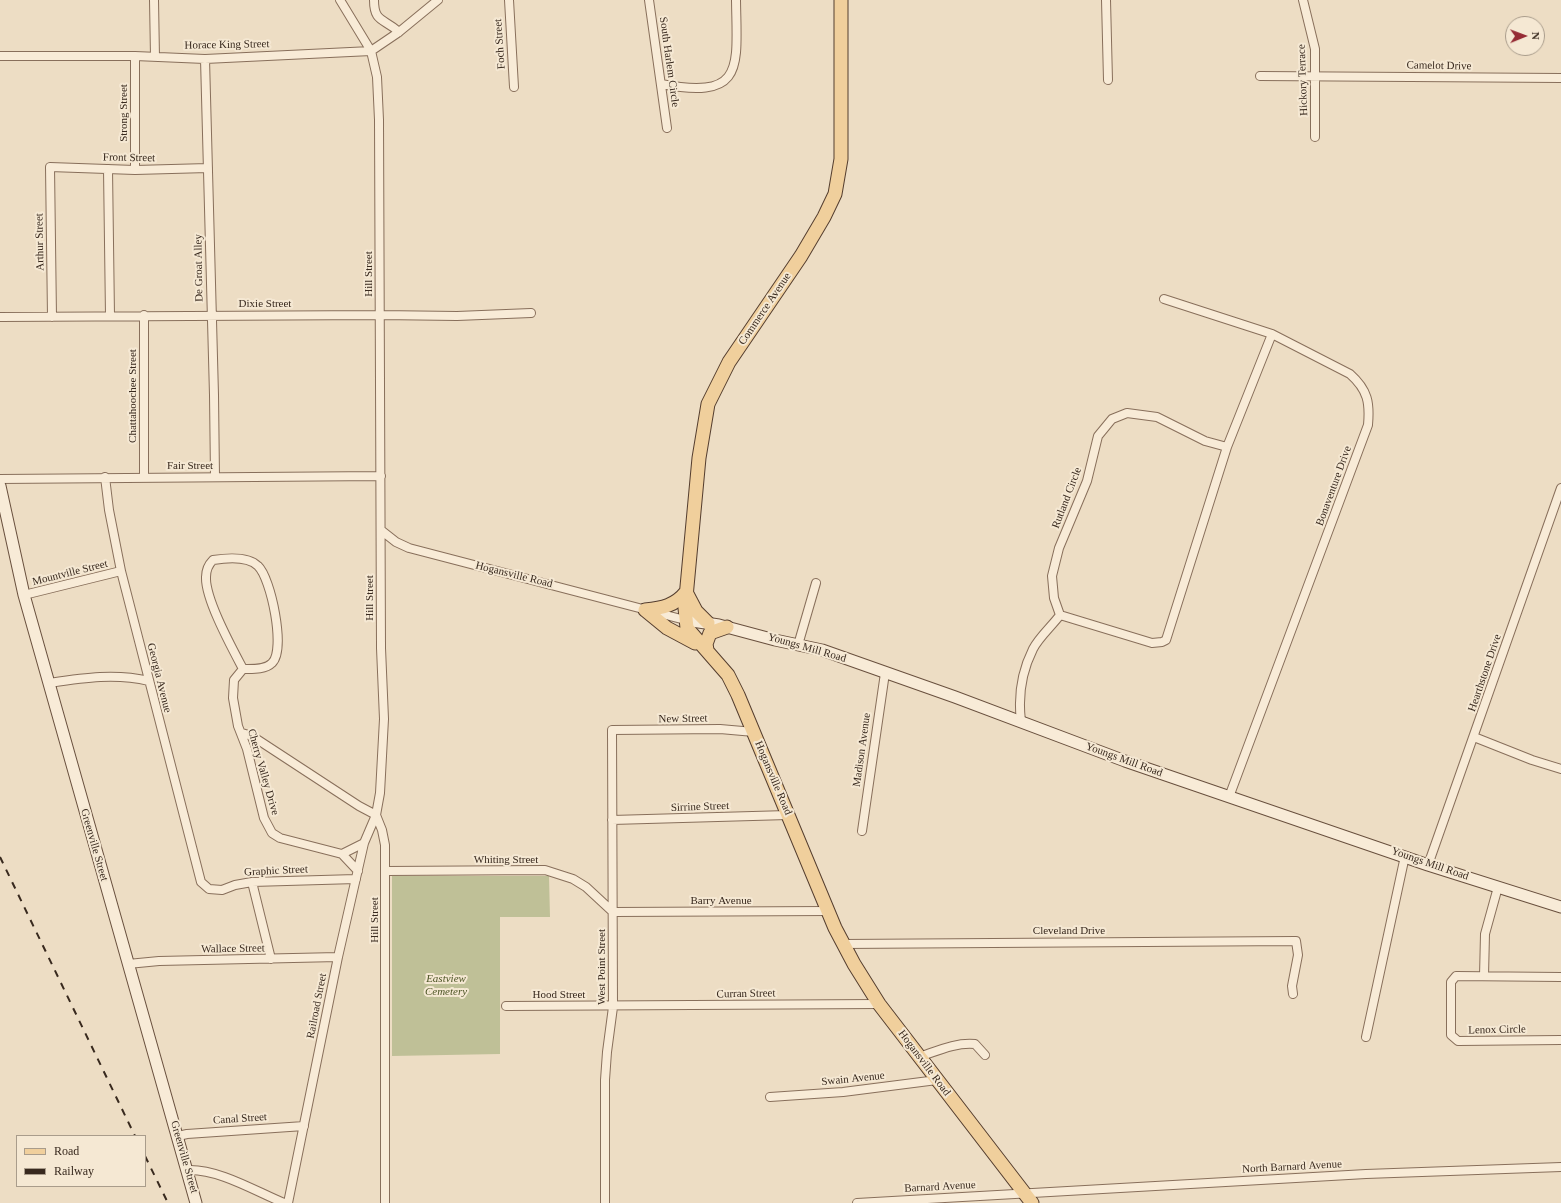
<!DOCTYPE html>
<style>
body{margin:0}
#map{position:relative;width:1561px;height:1203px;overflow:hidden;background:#edddc4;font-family:"Times New Roman",serif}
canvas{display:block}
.legend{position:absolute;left:16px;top:1135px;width:130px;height:52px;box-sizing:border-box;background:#f5e8d3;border:1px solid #a99c8b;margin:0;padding:5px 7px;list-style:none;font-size:12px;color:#38291e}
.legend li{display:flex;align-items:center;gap:8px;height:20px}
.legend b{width:20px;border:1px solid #a99c8b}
.north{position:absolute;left:1505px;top:16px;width:40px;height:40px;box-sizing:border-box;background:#f5e8d3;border:1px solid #a99c8b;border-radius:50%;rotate:89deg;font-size:11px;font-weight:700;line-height:16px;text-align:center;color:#38291e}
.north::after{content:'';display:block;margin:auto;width:14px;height:18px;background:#962c35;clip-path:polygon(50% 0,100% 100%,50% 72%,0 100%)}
</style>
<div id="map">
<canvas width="1561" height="1203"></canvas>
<ul class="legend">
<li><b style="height:5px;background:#f0cf9c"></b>Road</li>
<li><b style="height:5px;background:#38291e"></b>Railway</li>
</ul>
<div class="north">N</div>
</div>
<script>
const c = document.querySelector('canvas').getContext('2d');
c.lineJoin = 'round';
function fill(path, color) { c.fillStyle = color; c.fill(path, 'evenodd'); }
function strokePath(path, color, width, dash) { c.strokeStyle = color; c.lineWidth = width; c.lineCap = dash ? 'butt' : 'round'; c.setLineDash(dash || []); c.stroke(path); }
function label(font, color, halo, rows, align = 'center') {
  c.font = font + ' "Times New Roman",serif'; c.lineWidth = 4; c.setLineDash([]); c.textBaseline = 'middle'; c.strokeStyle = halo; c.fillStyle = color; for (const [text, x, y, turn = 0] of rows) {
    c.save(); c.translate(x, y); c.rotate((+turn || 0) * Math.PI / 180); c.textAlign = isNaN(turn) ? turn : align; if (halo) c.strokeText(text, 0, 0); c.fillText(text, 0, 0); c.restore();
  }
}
fill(new Path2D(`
 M392,876H549L550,917H500V1054L392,1056Z`), '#bfc097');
const street = new Path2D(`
 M154,0L155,57
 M374,0C374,23 384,18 399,32
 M509,0L514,87
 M649,0L667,128
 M1106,0L1108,80
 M1303,0L1315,49V137
 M0,56H135L205,59L371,51L399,32L438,0
 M135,56V170
 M205,59L214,395L215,477
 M1260,76L1561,78
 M661,84C745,100 737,68 736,0
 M108,169L110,316
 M1164,299L1272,334L1350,374C1368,390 1370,403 1368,425L1229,797
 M0,317L380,315L457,316L531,313
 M52,317L50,167L135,170L208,168
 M105,477L109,510L121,571L201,882L209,889L222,890L235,885L252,882L356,879
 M144,477V315
 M0,479L381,476
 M382,531L396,542L409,548L685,620
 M24,595L121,571
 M1060,615L1152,643L1162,642L1166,640L1227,447L1272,334
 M798,645L816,583
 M243,669C232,648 205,599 206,577C206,571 209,564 213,560C226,558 248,556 258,566C271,578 286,650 272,663C265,670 252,669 243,669L234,680L233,698L238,726L247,749L264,818L272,833L280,838L342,854L364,843
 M49,683C83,678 115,673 149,681
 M1021,721C1018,697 1022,671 1033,649C1039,637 1052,626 1060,615L1054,598L1052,576L1059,548L1087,481L1098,436L1112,419L1127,413L1157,417L1205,441L1227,447
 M242,733L252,736L359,806L376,815
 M1474,737L1532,760L1561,769
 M376,815L382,830L385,845V1203
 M612,820L788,815
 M862,831L885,673
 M342,854L358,871
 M1428,865L1561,488
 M386,871L545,870L573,879L586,887L613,912L829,911
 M252,882L271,959
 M842,944L1296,941L1298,955L1292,986L1293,994
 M128,964L159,961L338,957
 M1484,976L1485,934L1498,887
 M1561,977L1456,976L1451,982V1035L1458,1041L1561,1040
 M506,1006L879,1004
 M1366,1037L1405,856
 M919,1057C937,1051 956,1042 975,1044L985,1055
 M770,1097L843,1092L937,1080
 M178,1136L187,1134L304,1126
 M188,1170C219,1169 255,1191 284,1203
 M288,1203L338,957L364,843L376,815L380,793L384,719L381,648L379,120L377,77L371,51L340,0
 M605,1203V1080L607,1052L613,1007L612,730L720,729L754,732
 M857,1203L1366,1174L1561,1167`);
const secondary = new Path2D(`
 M0,486L24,595L196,1203
 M685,620L719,625L775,640L822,650L955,697L1125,761L1428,865L1561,907`);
const primary = new Path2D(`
 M841,0V159L835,194L824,217L801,256L729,362L708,404L699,458L685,608L687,628L728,675L738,695L835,928L854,964L879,1004L1032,1203
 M686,592L696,611L708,623
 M645,610L667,628L695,643
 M645,610C662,608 675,606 686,592
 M707,650L706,644L710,633L727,627`);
strokePath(street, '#886f5b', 10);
strokePath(secondary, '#69503e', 13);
strokePath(primary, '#553e2f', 15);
strokePath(street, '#f8ebd7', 8);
strokePath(secondary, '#f8ebd7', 11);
strokePath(primary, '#f0cf9c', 13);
strokePath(new Path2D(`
 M0,857L135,1136
 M145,1156L168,1203`), '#38291e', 2, [7, 7]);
label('11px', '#38291e', '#f5e8d3', [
 ["Foch Street",500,44,-94],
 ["Horace King Street",227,45,-1],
 ["South Harlem Circle",669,62,82],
 ["Camelot Drive",1439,66,1],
 ["Hickory Terrace",1303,80,-92],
 ["Strong Street",124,113,-90],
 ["Front Street",129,158,1],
 ["Arthur Street",40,242,-91],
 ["De Groat Alley",199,268,-91],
 ["Hill Street",369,274,-90],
 ["Dixie Street",265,304],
 ["Commerce Avenue",765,309,-56],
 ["Chattahoochee Street",133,396,-90],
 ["Fair Street",190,466],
 ["Bonaventure Drive",1334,486,-70],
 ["Rutland Circle",1067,498,-69],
 ["Mountville Street",70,573,-14],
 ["Hogansville Road",514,575,14],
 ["Hill Street",370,598,-90],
 ["Youngs Mill Road",807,648,16],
 ["Hearthstone Drive",1485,673,-71],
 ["Georgia Avenue",159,678,76],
 ["New Street",683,719,-1],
 ["Madison Avenue",862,750,-82],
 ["Youngs Mill Road",1124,760,20],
 ["Cherry Valley Drive",263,772,74],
 ["Hogansville Road",773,778,67],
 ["Sirrine Street",700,807,-2],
 ["Greenville Street",94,845,74],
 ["Whiting Street",506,860],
 ["Youngs Mill Road",1430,864,19],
 ["Graphic Street",276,871,-3],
 ["Barry Avenue",721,901],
 ["Hill Street",375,920,-90],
 ["Cleveland Drive",1069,931],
 ["Wallace Street",233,949,-1],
 ["West Point Street",602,967,-90],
 ["Curran Street",746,994,-1],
 ["Hood Street",559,995],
 ["Railroad Street",317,1006,-79],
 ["Lenox Circle",1497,1030,-1],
 ["Hogansville Road",924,1063,53],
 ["Swain Avenue",853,1079,-6],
 ["Canal Street",240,1119,-4],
 ["Greenville Street",184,1157,74],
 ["North Barnard Avenue",1292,1167,-3],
 ["Barnard Avenue",940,1187,-3]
]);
label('italic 11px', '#4c5425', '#f5e8d3', [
 ["Eastview",446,979],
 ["Cemetery",446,992]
]);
</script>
